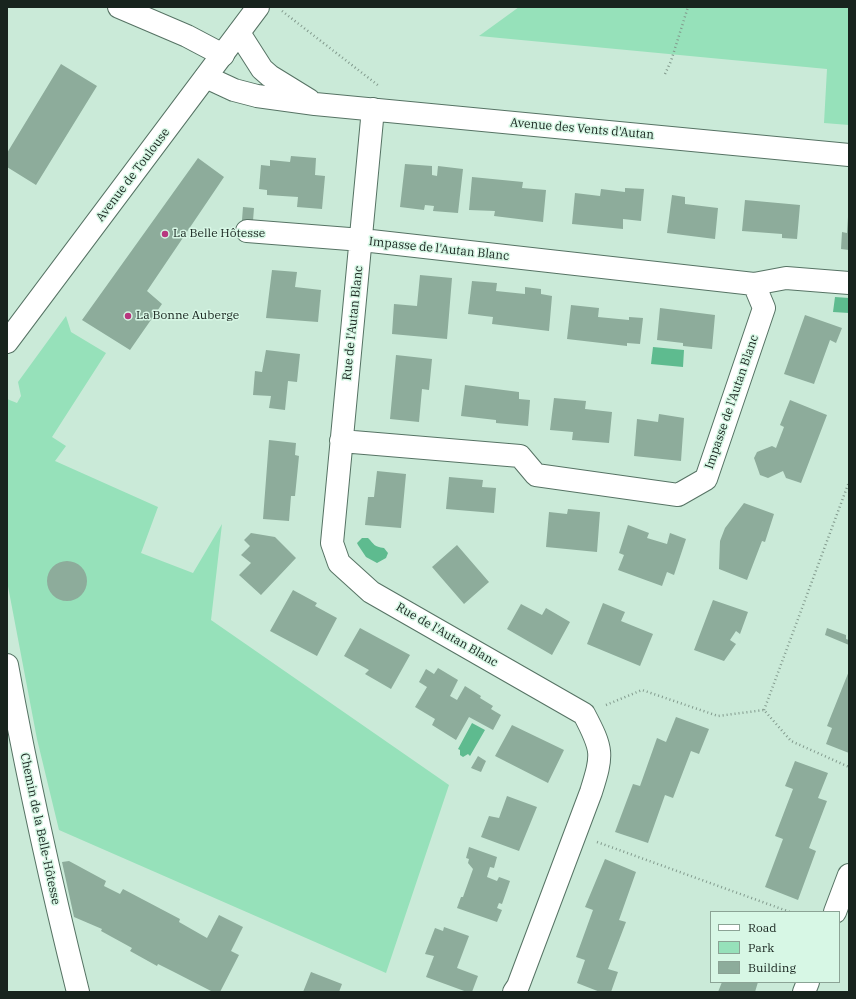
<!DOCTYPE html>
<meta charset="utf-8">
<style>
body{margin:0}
#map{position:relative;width:856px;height:999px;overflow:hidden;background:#caead8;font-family:"IBM Plex Serif",serif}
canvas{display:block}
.frame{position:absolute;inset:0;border:8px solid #18241e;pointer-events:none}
.legend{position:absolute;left:710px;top:911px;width:130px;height:72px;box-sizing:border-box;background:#d7f7e5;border:1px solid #8ba395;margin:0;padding:5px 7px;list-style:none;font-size:12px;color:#18241e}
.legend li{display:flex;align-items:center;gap:8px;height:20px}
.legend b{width:20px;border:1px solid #8ba395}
</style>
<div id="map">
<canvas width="856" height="999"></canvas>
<div class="frame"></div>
<ul class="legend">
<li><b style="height:5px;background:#fff"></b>Road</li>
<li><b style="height:11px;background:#96e1ba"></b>Park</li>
<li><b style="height:11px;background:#8dac9b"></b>Building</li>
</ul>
</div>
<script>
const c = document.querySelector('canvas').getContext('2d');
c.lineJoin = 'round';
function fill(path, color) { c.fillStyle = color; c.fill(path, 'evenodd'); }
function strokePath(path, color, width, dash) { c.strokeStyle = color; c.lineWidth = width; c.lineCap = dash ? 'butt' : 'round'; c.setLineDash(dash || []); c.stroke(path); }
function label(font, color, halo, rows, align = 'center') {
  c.font = font + ' "IBM Plex Serif",serif'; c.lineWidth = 3; c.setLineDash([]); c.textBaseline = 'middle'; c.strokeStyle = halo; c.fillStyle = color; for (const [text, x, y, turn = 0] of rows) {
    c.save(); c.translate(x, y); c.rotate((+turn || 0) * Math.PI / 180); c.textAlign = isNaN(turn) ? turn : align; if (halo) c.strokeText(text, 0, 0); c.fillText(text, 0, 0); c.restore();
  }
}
fill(new Path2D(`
 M519,7H849V125L824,123L827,69L479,36Z
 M66,316L71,332L106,353L52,437L66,446L55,461L158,507L141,553L193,573L222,524L211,620L449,785L386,973L59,830L37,739L7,581V399L17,403L21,396L18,382Z`), '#96e1ba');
fill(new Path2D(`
 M835,297L849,298V313L833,312Z
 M653,347L684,350L683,367L651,364Z
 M362,538H368C374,544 374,547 384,548L388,553L386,558L377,563L366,557L358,545L357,543Z
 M472,723L485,730L470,756L468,754L463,757L460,755V750L458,749Z`), '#5ebb8f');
fill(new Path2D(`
 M61,64L97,86L36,185L7,167V153Z
 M291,156L316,158L315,175L325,176L322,209L297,207L298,197L267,195V190L259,189L261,165L270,166V160L290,162Z
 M198,158L224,177L147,291L162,304L130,350L82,320Z
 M405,164L432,166V175L437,176L438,166L463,169L458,213L433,211L434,206L425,205L424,210L400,207Z
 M472,177L523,182L522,188L546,190L543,222L494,216L495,211L469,210Z
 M625,188L644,189L641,221L623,219V229L572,224L575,193L600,196L601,189L625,192Z
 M672,195L685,197V204L718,208L715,239L667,233Z
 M745,200L800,205L797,239L782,238V234L742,231Z
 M243,207L254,208L253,221L242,220Z
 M848,217H849V250L841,249L842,232L847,233Z
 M272,270L297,272L295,287L321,290L318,322L266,318Z
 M420,275L452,278L447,339L392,334L394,304L417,306Z
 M472,281L497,283L496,291L525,294V287L541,289V294L552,296L549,331L492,324L493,317L468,314Z
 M571,305L599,308L598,317L629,320V317L643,318L640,344L627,343V346L567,339Z
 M660,308L715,315L712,349L683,346V343L657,340Z
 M805,315L842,328L836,343L830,340L814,384L784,374Z
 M266,350L300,354L297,382L288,381L285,410L269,408L271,396L253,395L255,371L262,372Z
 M396,355L432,359L429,390L422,389L419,422L390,419Z
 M465,385L519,392V399L530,400L528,426L496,423V420L461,416Z
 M554,398L586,401L585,409L612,412L609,443L572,440L573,432L550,430Z
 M790,400L827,415L801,483L786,478L783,471L768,478L760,475L754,458L757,452L772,446L776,448L784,427L780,425Z
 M659,414L684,418L681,461L634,456L637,419L658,422Z
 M269,440L296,443L295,455L299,456L295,496H291L289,521L263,519Z
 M377,471L406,474L401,528L365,525L368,497H374Z
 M449,477L483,480L482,487L496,488L494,513L446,509Z
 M744,503L774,514L765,542L762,541L747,580L719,569L720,541L725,528Z
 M568,509L600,512L597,552L546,547L549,512L567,514Z
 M628,525L649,533L647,538L667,544L670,533L686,539L674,575L667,572L662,586L618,570L624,555L619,553Z
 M251,533L275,537L296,558L261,595L239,575L251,563L241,555L250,546L244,540Z
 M457,545L489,582L464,604L432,567Z
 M47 581a20 20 0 1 1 40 0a20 20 0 1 1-40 0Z
 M293,590L317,603L315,606L337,618L317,656L270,631Z
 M713,600L748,612L740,634L736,631L730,640L736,644L724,661L694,650Z
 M603,603L625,612L621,621L653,634L640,666L587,644Z
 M521,604L542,615L546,608L570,622L552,655L507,629Z
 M360,628L410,655L391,689L365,674L369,670L344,656Z
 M827,628L846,635V639L849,640V645L825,635Z
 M438,668L458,680L450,696L457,700L465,686L481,696L480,698L493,706L491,709L501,715L493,730L469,717L456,740L432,725L435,719L415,707L427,687L419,682L426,669L434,674Z
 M849,671V753L826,744L832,728L827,726Z
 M676,717L709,729L699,754L691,751L673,798L665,795L648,843L615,832L633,784L640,786L657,738L666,742Z
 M512,725L564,750L548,783L495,756Z
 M478,756L486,761L481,772L471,768Z
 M795,761L828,773L818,798L827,801L809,848L816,851L798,900L765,887L783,839L775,836L793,789L785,786Z
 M507,796L537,807L519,851L481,837L489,816L499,818Z
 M469,847L497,857L494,868L490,867L487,877L497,881L499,877L510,881L502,904L499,903L497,908L502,910L497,922L457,908L461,897H463L473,869L468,863L469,859L466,858Z
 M605,859L636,872L619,920L626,922L608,969L618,972L611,992H600L577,983L585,960L576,957L593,910L585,907Z
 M69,861L106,881L104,886L120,894L123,889L180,919L179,922L207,938L219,915L243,927L231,951L239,955L220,992H213L174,972L158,964L157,966L130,951L132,948L101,931L102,929L74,917L62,862Z
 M444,927L469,936L457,968L478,976L472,992H467L426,977L434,956L425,954L435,928L443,931Z
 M311,972L342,984L339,992H303Z
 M722,982H758L755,992H718Z`), '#8dac9b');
const minor = new Path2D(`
 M119,7L187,36L223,55
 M239,33L262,69L270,76L309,100
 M206,77L234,90L257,96L315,104L849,155
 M373,109L332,543L339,563L371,592L584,714C603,750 603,754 591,792L518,986L514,992
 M247,231L362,240L754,284L764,308L706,479L678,495L536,475L520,456L341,441
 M754,284L786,278L849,283
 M7,665C27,775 51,884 78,992
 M835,912L849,875
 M804,992L808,982`);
const major = new Path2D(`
 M7,342L258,7`);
strokePath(minor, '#567364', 24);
strokePath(major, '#567364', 24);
strokePath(new Path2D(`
 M282,11L379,86
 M665,74L671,61L688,7
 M606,705L642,690L718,716L764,710L791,741L849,767
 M764,710L849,482
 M597,842L790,912`), '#829a8d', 2.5, [1, 3]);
strokePath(minor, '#fff', 22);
strokePath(major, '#fff', 22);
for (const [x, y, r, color] of [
 [165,234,4,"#b8367e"],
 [128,316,4,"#b8367e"]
]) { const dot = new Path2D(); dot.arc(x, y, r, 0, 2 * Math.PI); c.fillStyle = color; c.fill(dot); strokePath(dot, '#d7f7e5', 1.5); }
label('12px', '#18241e', '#d7f7e5', [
 ["Avenue des Vents d'Autan",582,129,5],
 ["Avenue de Toulouse",133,175,-53],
 ["Impasse de l'Autan Blanc",439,249,6],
 ["Rue de l'Autan Blanc",353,323,-84],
 ["Impasse de l'Autan Blanc",732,402,-71],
 ["Rue de l'Autan Blanc",447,635,30],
 ["Chemin de la Belle-Hôtesse",40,829,78]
]);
label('12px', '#18241e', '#d7f7e5', [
 ["La Belle Hôtesse",173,234],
 ["La Bonne Auberge",136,316]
], 'left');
</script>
